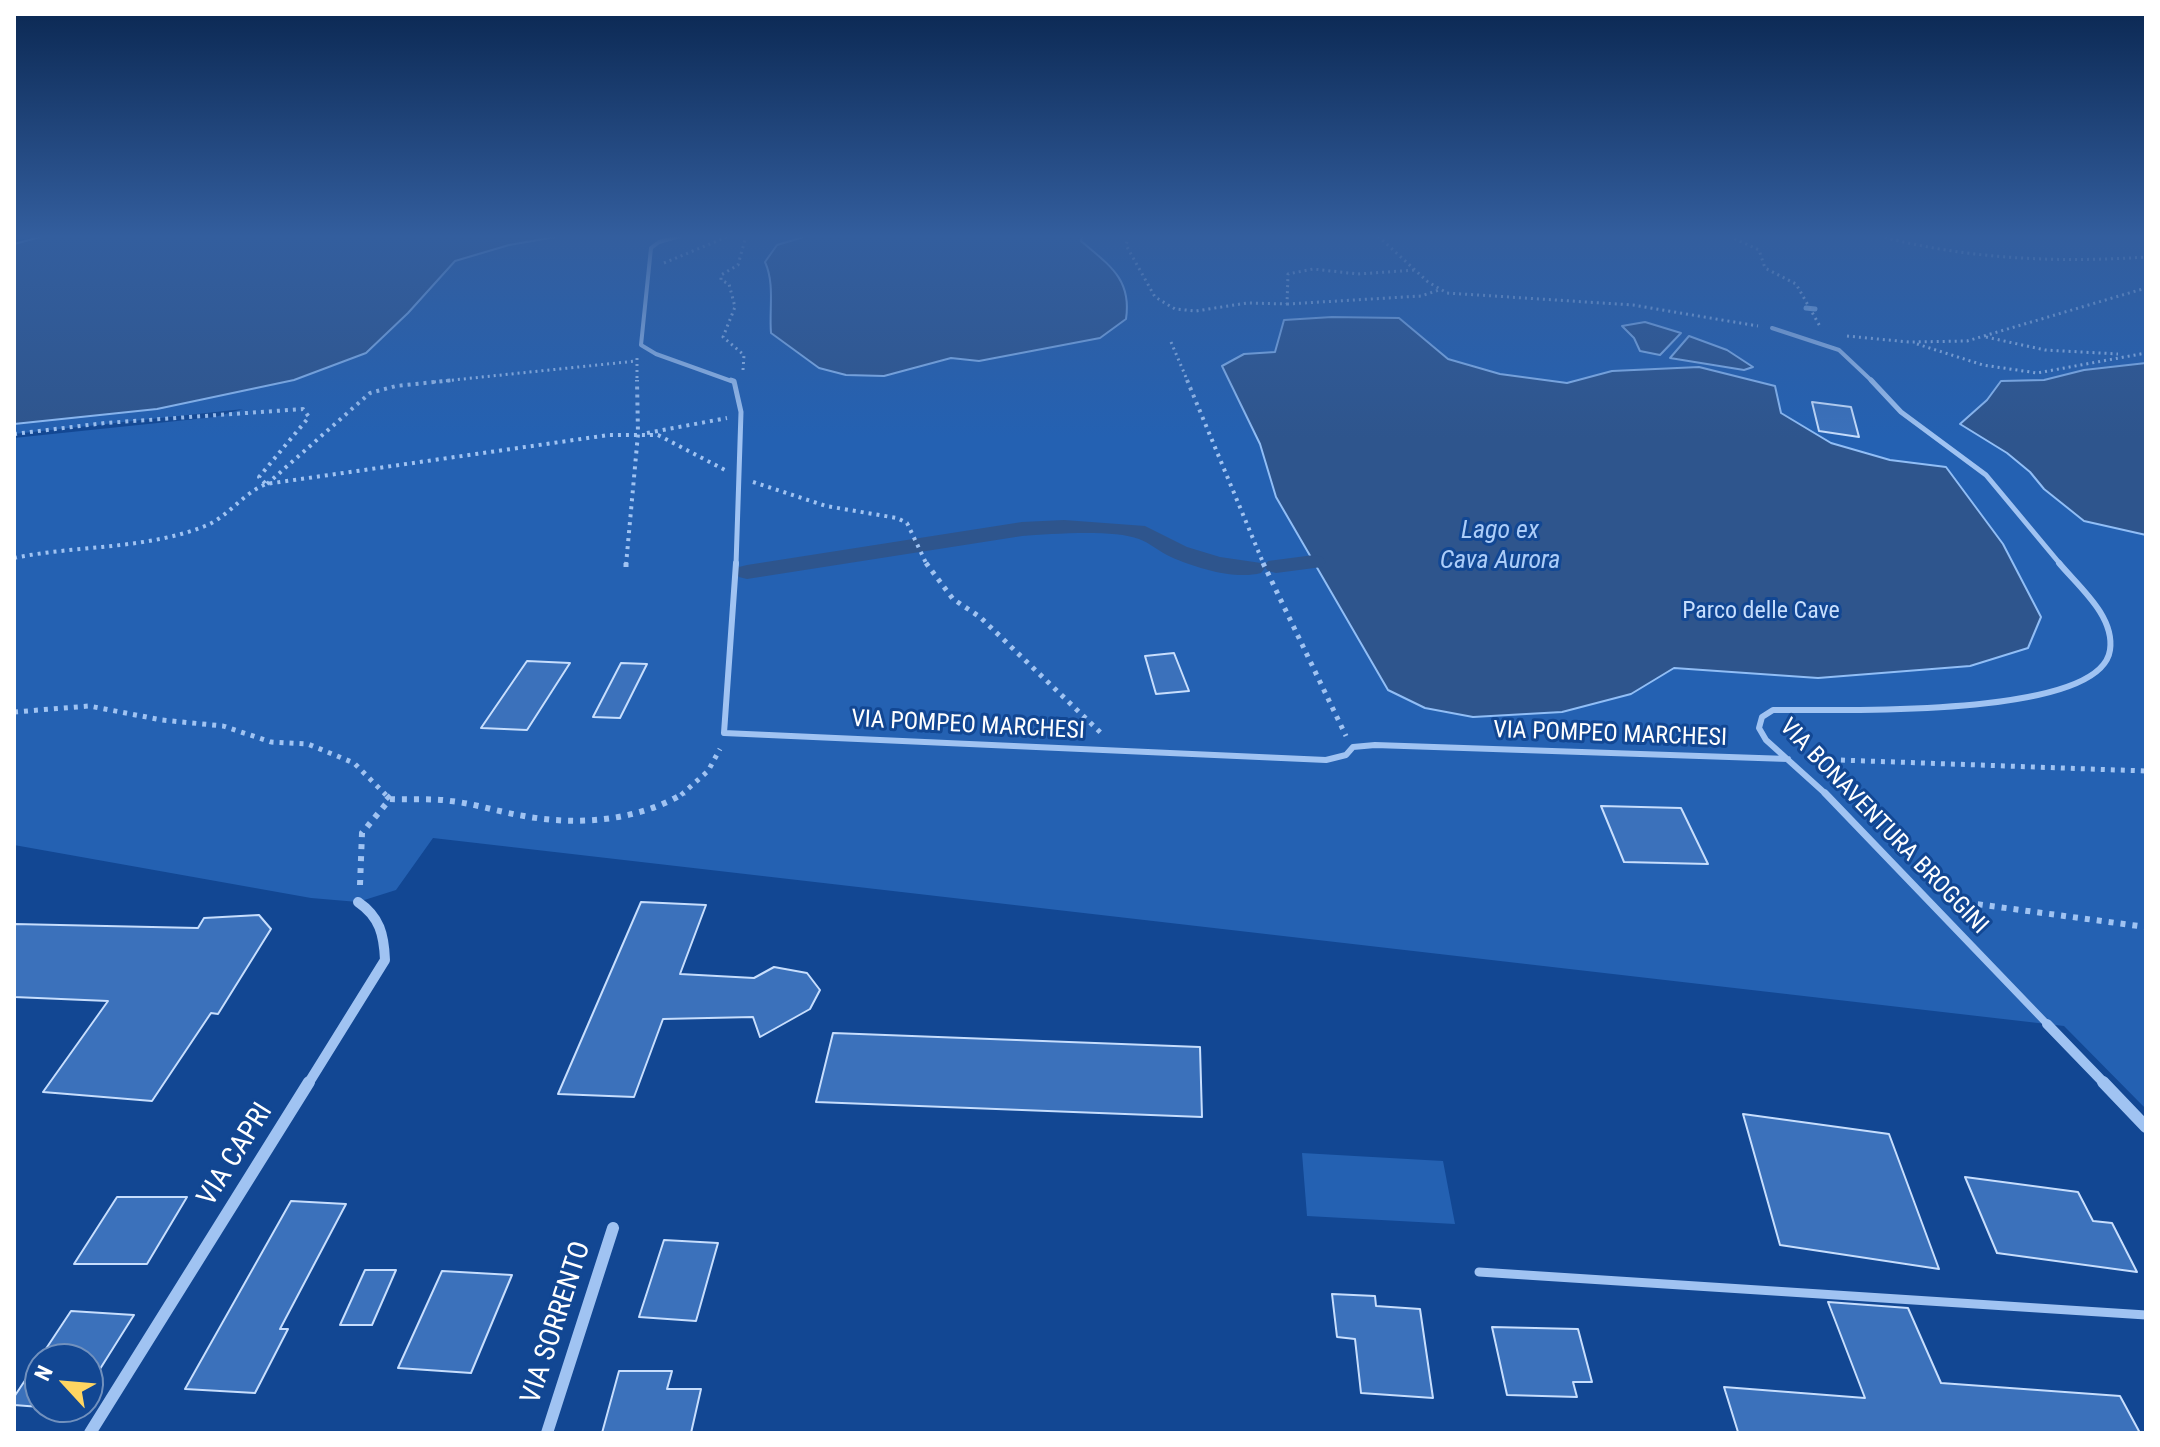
<!DOCTYPE html>
<style>
body{margin:0}
#map{position:relative;width:2160px;height:1447px;overflow:hidden;background:#124793;font-family:"Roboto Condensed",sans-serif}
canvas{display:block}
.frame{position:absolute;inset:0;border:16px solid #fff;pointer-events:none}
.north{position:absolute;left:24px;top:1343px;width:80px;height:80px;box-sizing:border-box;background:#124793;border:2px solid #7191be;border-radius:50%;rotate:296deg;font-size:22px;font-weight:700;line-height:32px;text-align:center;color:#fff}
.north::after{content:'';display:block;margin:auto;width:28px;height:36px;background:#ffd561;clip-path:polygon(50% 0,100% 100%,50% 72%,0 100%)}
</style>
<div id="map">
<canvas width="2160" height="1447"></canvas>
<div class="frame"></div>
<div class="north">N</div>
</div>
<script>
const c = document.querySelector('canvas').getContext('2d');
c.lineJoin = 'round';
function fill(path, color) { c.fillStyle = color; c.fill(path, 'evenodd'); }
function strokePath(path, color, width, dash) { c.strokeStyle = color; c.lineWidth = width; c.lineCap = dash ? 'butt' : 'round'; c.setLineDash(dash || []); c.stroke(path); }
function label(font, color, halo, rows, align = 'center') {
  c.font = font + ' "Roboto Condensed",sans-serif'; c.lineWidth = 6; c.setLineDash([]); c.textBaseline = 'middle'; c.strokeStyle = halo; c.fillStyle = color; for (const [text, x, y, turn = 0] of rows) {
    c.save(); c.translate(x, y); c.rotate((+turn || 0) * Math.PI / 180); c.textAlign = isNaN(turn) ? turn : align; if (halo) c.strokeText(text, 0, 0); c.fillText(text, 0, 0); c.restore();
  }
}
fill(new Path2D(`
 M561,236H2146V1109L2064,1026L433,838L396,890L358,902L311,898L14,845V438L215,417L243,409L14,434V424L157,409L408,313L455,261L509,245Z
 M1302,1153L1443,1161L1455,1224L1307,1216Z`), '#2461b2');
const water = new Path2D(`
 M44,236H561L509,245L455,261L408,313L366,353L294,380L157,409L14,424V244Z
 M807,236H1082L1081,241C1109,265 1132,279 1126,319L1100,338L979,361L951,358L884,376L846,375L819,368L771,333C769,309 775,284 765,262L777,245Z
 M1332,317L1399,318L1448,359L1500,374L1567,383L1612,371L1699,367L1775,386L1781,413L1831,443L1890,460L1946,467L2003,544L2041,617L2028,648L1970,666L1818,678L1674,668L1631,694L1562,712L1473,717L1425,708L1388,690L1276,497L1260,444L1222,366L1244,354L1275,352L1284,320Z
 M1645,322L1681,333L1660,355L1640,351L1634,338L1622,326Z
 M1689,336L1727,350L1753,367L1744,370L1670,358Z
 M2146,363V535L2084,521L2044,489L2030,472L2007,453L1960,424L1987,400L2001,381L2044,380L2084,370Z`);
fill(water, '#2e558d');
strokePath(water, '#91bef6', 2);
strokePath(new Path2D(`
 M1806,308L1815,309`), '#91bef6', 5);
fill(new Path2D(`
 M1064,520L1145,526L1187,547L1220,557L1261,563L1265,568L1261,573C1235,580 1196,568 1171,557C1160,552 1150,543 1139,539C1113,529 1051,534 1022,536L747,579L739,577L735,572L739,567L747,565L1022,522Z
 M1314,555L1322,557L1326,562L1322,567L1276,573L1268,571L1264,566L1268,561Z`), '#2e558d');
const building = new Path2D(`
 M1812,402L1851,407L1859,437L1819,431Z
 M1174,653L1189,691L1156,694L1145,656Z
 M527,661L570,663L527,730L481,728Z
 M621,663L647,664L620,718L593,717Z
 M1601,806L1681,808L1708,864L1624,862Z
 M641,902L706,905L680,974L754,978L774,967L807,973L820,990L810,1009L760,1037L753,1017L663,1019L634,1097L558,1094Z
 M259,915L271,929L218,1014L211,1013L152,1101L43,1092L108,1001L14,997V924L198,928L204,918Z
 M833,1033L1200,1047L1202,1117L816,1102Z
 M1743,1114L1889,1134L1939,1269L1780,1245Z
 M1965,1177L2078,1192L2093,1221L2112,1223L2137,1272L1997,1253Z
 M117,1197H187L147,1264H74Z
 M291,1201L346,1204L280,1329H288L255,1393L185,1389Z
 M664,1240L718,1243L696,1321L639,1317Z
 M365,1270H396L372,1325H340Z
 M442,1271L512,1275L471,1373L398,1368Z
 M1332,1294L1375,1296L1376,1306L1420,1309L1433,1398L1361,1393L1355,1339L1337,1337Z
 M1828,1302L1908,1308L1941,1383L2120,1396L2140,1433L1738,1432L1724,1387L1865,1398Z
 M71,1311L134,1315L88,1388V1359H40V1407L14,1405V1397Z
 M1492,1327L1578,1329L1592,1382H1573L1577,1397L1507,1395Z
 M619,1371H672L667,1389H701L691,1433H602Z`);
fill(building, '#3b71bb');
strokePath(building, '#c7defd', 2);
strokePath(new Path2D(`
 M1129,236L1126,245L1155,297L1175,309L1196,311L1247,303L1287,304L1288,274L1313,269L1358,274L1415,270
 M1378,236L1428,282L1447,293L1633,305L1758,326
 M1729,236L1759,250L1765,268L1796,284L1821,328
 M1879,236C1967,259 2055,263 2146,257
 M664,263L729,236
 M1287,304L1421,296L1439,290
 M1847,336L1909,342L1967,341L2146,288
 M1986,337L2045,350L2118,354
 M1171,342L1188,382
 M1917,344L1983,365L2037,373L2146,353
 M637,358V382
 M743,370L744,355L723,337L735,307L729,284L721,280V275L738,265L746,236
 M434,382L636,361`), '#a0c3f2', 3, [2, 4]);
strokePath(new Path2D(`
 M1187,380L1264,565
 M647,433L727,418
 M14,434L105,423L303,409L309,417L259,477L266,484
 M753,482L826,506L897,518L907,523L927,565
 M267,484L370,393L396,386L454,380
 M14,558C76,545 145,550 205,526C228,517 242,494 266,484L609,435H658L725,470
 M626,565L638,434L637,380`), '#a0c3f2', 4, [3, 5]);
strokePath(new Path2D(`
 M926,563L953,599L980,617L1101,733
 M1263,563L1346,736
 M626,567V563
 M14,712L89,706L162,720L223,726L271,742L308,744L354,763L386,795
 M1811,759L2146,771
 M681,795L708,771L720,749`), '#a0c3f2', 5, [4, 6]);
strokePath(new Path2D(`
 M390,799C410,800 431,798 451,801C476,804 499,812 524,816C577,826 638,821 684,793
 M360,885L362,833L390,799L384,793
 M1954,901L2146,927`), '#a0c3f2', 6, [5, 7]);
strokePath(new Path2D(`
 M680,236L659,242L651,248L641,345L656,354L734,382
 M1772,328L1839,350L1873,382`), '#a0c3f2', 4);
strokePath(new Path2D(`
 M731,380L734,381L741,412L736,565
 M1871,380L1901,412L1986,475L2061,565`), '#a0c3f2', 5);
strokePath(new Path2D(`
 M736,563L724,733L1326,760L1346,755L1353,747L1375,745L1788,759
 M1827,795L1766,740L1759,728L1762,717L1773,710C1830,709 2100,720 2110,650C2115,616 2079,587 2059,563`), '#a0c3f2', 6);
strokePath(new Path2D(`
 M1825,793L2047,1024`), '#a0c3f2', 7);
strokePath(new Path2D(`
 M1479,1272L2146,1315`), '#a0c3f2', 9);
strokePath(new Path2D(`
 M2047,1024L2105,1084
 M308,1084L385,960C384,935 380,917 358,902`), '#a0c3f2', 10);
strokePath(new Path2D(`
 M2103,1082L2146,1127
 M90,1433L309,1082
 M547,1433L613,1228`), '#a0c3f2', 12);
const sky = c.createLinearGradient(0, 0, 0, 438);
sky.addColorStop(0, '#0a2751');
sky.addColorStop(0.54, '#335e9e');
sky.addColorStop(1, '#335e9e00');
c.fillStyle = sky;
c.fillRect(0, 0, 2160, 438);
label('24px', '#c7defd', '#124793', [
 ["Parco delle Cave",1761,612]
]);
label('24px', '#fff', '#124793', [
 ["VIA POMPEO MARCHESI",968,726,3],
 ["VIA POMPEO MARCHESI",1610,735,2],
 ["VIA BONAVENTURA BROGGINI",1883,827,46]
]);
label('italic 26px', '#accdf9', '#124793', [
 ["Lago ex",1500,531],
 ["Cava Aurora",1500,561]
]);
label('28px', '#fff', '#124793', [
 ["VIA CAPRI",236,1155,-58],
 ["VIA SORRENTO",557,1323,-72]
]);
</script>
